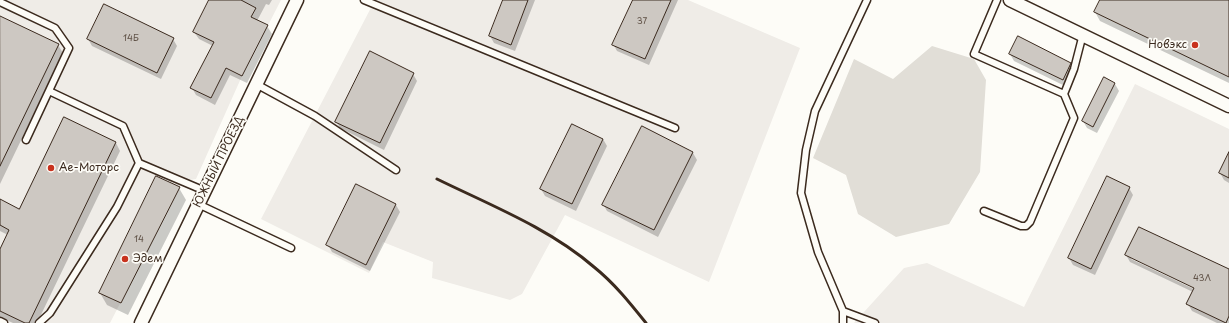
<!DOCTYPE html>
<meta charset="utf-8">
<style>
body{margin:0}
canvas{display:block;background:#fdfcf7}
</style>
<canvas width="1229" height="323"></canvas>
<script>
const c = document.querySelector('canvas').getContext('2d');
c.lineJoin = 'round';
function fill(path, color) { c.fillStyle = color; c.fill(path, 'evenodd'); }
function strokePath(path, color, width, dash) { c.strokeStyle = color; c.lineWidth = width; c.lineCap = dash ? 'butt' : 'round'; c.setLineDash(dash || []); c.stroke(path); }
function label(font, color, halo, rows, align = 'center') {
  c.font = font + ' "Playpen Sans",sans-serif'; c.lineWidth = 3.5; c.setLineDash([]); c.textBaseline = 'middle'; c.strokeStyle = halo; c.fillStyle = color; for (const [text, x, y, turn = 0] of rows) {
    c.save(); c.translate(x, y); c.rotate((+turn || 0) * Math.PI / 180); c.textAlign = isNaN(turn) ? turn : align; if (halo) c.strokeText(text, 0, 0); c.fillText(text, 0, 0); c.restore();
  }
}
fill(new Path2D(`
 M0,0H281L242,76L196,179L183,181L110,323H0Z
 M375,0H688L800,48L709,282L565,215L522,294L510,300L432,278L433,262L383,242L369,273L261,219Z
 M1135,84L1229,129V316L1226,323H854L904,268L927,263L1024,307Z`), '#efece7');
fill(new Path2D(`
 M932,46L974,59L986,80L980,172L949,224L896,237L858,214L846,175L813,158L854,59L893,79Z`), '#e1ded7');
fill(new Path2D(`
 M210,0H272L269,5L266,4L257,21L267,26L272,34L247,83L230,75L215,105L196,95L192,88L213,46L199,39L194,32Z
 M504,0H535L515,51L494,43L490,36Z
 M634,0H678L649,65L617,51L613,44Z
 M1101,0H1229V83L1100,21L1095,12Z
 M0,17L58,45L63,53L0,184Z
 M88,39H173L177,46L161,79L92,46Z
 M1010,54L1070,63L1074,70L1067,87L1014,61Z
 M413,74L417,81L384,150L340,128L336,121Z
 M1104,79L1115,84L1119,91L1097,133L1087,128L1083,121Z
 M642,127L693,153L697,160L658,237L607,211L603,204Z
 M603,139L607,146L576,211L545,196L541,189Z
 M116,143L120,151L37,323H13L0,317V251L8,235L0,231V201L20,210Z
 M1229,154V183L1224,180L1220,173Z
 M179,188L186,200L128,315L107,305L100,293Z
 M1129,188L1133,195L1095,275L1073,265L1069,258Z
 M396,205L400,212L370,271L332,252L328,245Z
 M1126,255L1229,270V323H1217L1192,311L1188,304L1193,292L1130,262ZM1131,256L1199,289L1198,291L1131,259Z`), '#0003');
const building = new Path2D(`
 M209,0H241L256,8L251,17L268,25L242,76L226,68L211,98L190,88L214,42L193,32Z
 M503,0H528L511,45L489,36Z
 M633,0H671L645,59L612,45Z
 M1100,0H1229V77L1094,12Z
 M104,4L174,38L157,73L87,39Z
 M0,16L59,44L0,166Z
 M1018,36L1071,63L1063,80L1009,54Z
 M370,51L414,73L380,143L335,122Z
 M1104,77L1115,83L1093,127L1082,121Z
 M64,117L116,142L29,323H25L0,311V249L9,230L0,225V199L19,209Z
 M572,124L603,139L572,204L540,189Z
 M642,126L693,152L654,230L602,205Z
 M1229,152V178L1219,173Z
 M156,176L180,187L121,303L99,293Z
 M1107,176L1130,187L1091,269L1068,258Z
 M356,184L396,204L366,265L326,245Z
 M1139,227L1229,269V316L1226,323L1186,304L1194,288L1125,255Z`);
fill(building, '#cdc8c2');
strokePath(building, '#3b2a1e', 1);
const lane = new Path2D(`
 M364,0L675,128
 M997,0L974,54L1064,94L1074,69L1083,34
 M0,2L55,28L69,48L26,140
 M256,84L315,116L396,170
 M49,91L123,126L139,163
 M198,204L291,248
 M984,211L1021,226H1026L1030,222L1074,118L1064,94
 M843,311L875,323
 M0,321L4,323
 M39,323L50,313L117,207L139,163L205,191
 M843,323V311L818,252L801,193L806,150L815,111L867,0`);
const street = new Path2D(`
 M1010,0L1229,106
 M141,323L297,0`);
strokePath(lane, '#3b2a1e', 9);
strokePath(street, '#3b2a1e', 15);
strokePath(lane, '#fdfcf7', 6);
strokePath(street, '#fdfcf7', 12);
strokePath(new Path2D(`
 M437,179C490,205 549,228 594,267C614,283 630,303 646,323`), '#3b2a1e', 3);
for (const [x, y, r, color] of [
 [1195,45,4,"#c8321e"],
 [51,168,4,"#c8321e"],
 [125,259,4,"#c8321e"]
]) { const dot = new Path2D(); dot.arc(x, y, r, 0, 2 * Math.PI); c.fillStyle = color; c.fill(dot); strokePath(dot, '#fdfcf7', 1.5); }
label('9px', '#605247', null, [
 ["37",642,22],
 ["14Б",131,39],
 ["14",139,240],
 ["43Л",1202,279]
]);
label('11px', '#3b2a1e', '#fdfcf7', [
 ["Новэкс",1187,45,"right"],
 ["Ае-Моторс",59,168],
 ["Эдем",133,259]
], 'left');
label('11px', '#3b2a1e', '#fdfcf7', [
 ["ЮЖНЫЙ ПРОЕЗД",219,162,-64]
]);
</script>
